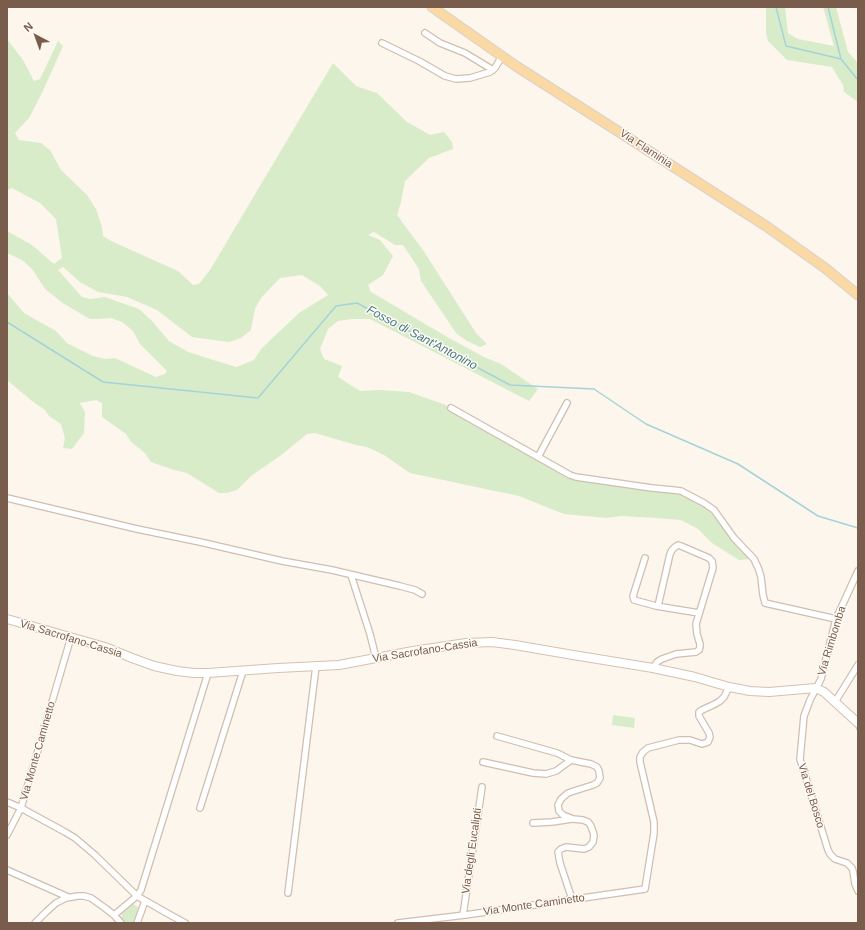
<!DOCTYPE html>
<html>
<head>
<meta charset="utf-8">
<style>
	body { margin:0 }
	#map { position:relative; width:865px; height:930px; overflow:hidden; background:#fdf6ec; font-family:Helvetica,sans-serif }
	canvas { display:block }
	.frame { position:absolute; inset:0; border:8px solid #7a5c4d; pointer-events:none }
	.north { position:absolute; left:16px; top:16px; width:40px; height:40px; -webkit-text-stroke:3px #fffaf3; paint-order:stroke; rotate:319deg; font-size:11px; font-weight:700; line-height:16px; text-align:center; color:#7a5c4d }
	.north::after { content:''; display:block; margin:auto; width:14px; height:18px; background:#7a5c4d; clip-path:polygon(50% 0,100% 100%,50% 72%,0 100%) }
</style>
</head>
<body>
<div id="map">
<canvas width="865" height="930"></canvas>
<div class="frame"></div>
<div class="north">N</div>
</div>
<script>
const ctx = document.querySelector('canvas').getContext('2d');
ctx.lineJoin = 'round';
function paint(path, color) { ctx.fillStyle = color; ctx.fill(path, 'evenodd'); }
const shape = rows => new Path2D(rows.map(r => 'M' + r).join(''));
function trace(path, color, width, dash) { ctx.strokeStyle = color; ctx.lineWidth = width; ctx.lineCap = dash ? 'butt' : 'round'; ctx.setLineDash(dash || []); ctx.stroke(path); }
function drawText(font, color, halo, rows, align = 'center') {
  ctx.font = font + ' Helvetica,sans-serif'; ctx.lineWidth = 3; ctx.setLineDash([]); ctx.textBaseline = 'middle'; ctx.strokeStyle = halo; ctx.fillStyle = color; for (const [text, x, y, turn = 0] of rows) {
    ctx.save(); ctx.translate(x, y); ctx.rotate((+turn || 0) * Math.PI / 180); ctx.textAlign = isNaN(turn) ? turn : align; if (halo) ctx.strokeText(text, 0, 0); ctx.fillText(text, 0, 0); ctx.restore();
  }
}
const green = shape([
	[766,7,785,7,788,33,798,39,834,46,823,7,836,7,848,52,858,63,858,102,844,92,843,85,832,67,787,60,768,41,766,33],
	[7,39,23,60,34,81,40,79,58,41,63,46,42,93,29,118,15,133,19,140,41,143,50,150,61,170,87,195,96,209,102,227,103,236,111,241,178,271,193,285,199,284,210,270,333,63,356,86,377,93,407,122,430,135,444,132,452,142,453,149,429,158,405,181,401,202,397,215,423,250,476,333,487,344,480,347,467,341,456,333,421,281,419,269,403,245,395,245,374,232,368,235,380,240,393,256,383,275,368,285,371,292,449,338,484,357,501,364,538,389,529,401,370,319,352,319,338,321,328,329,320,349,324,359,342,366,338,377,360,391,379,390,409,392,446,405,565,477,576,480,682,494,702,504,712,514,751,559,739,560,712,543,698,529,681,520,656,518,621,516,606,518,564,514,519,496,410,473,384,455,367,447,356,445,315,433,307,434,280,456,251,476,237,490,227,493,219,493,187,473,174,470,151,462,145,453,131,442,126,434,102,417,102,403,96,400,80,403,85,412,84,433,72,449,63,448,65,438,61,424,49,416,45,410,32,401,7,380,7,293,24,313,56,331,67,343,93,356,105,359,115,358,156,377,165,374,167,371,140,344,133,331,122,322,111,318,98,319,90,319,64,304,45,289,32,269,22,260,7,253,7,231,32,245,54,264,62,258,56,219,40,203,12,188,7,190],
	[63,267,80,282,98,292,127,297,157,310,192,337,229,342,241,338,251,330,255,309,261,298,280,278,302,275,320,286,328,295,299,313,262,348,254,360,236,367,188,352,169,341,152,321,139,309,105,297,90,299,82,297,58,270],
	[613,715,635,718,634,728,612,725],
	[132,904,133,904,138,907,135,921,134,923,125,923,121,919,122,913]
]);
const stream = shape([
	[776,7,786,46,841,59],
	[828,7,841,59,858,80],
	[7,322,103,382,258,398,336,306,357,303,510,385,594,389,646,424,738,464,818,516,858,528],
	[858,726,856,727,858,731]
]);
const street = shape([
	[425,33,440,43,465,53,493,70],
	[382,43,419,61,445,76,456,79,470,78,490,72,495,68,502,56],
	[451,408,570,475,576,477,652,488,673,490,681,491,704,503,714,510,734,538,754,559,759,570,761,577,763,595,765,603,836,619],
	[538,457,567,403],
	[7,498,137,529,200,542,282,561,332,570,400,586,415,590,422,594],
	[645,558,633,596,634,600,656,606,699,613],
	[858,571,836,619,821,679,810,700,804,716,800,759,828,850,830,854,835,859,847,863,852,868,853,871,855,884,858,891],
	[351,575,370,634,376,658],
	[71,637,21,808,65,832,75,838,95,855,137,896,165,912,185,923],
	[653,668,657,662,662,659,676,654,696,652,699,650,700,647,700,644,697,634,696,624,713,568,712,561,709,558,681,546,678,545,675,547,672,550,670,554,658,606],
	[835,702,858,665],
	[497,736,557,753,571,760,591,764,597,767,599,771,600,778,597,783,593,785,574,791,568,793,561,799,558,805,559,811,563,815,573,819,583,820,588,822,591,826,594,835,593,842,589,847,584,849,566,847,561,849,558,852,560,863,572,899],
	[483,762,533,773,546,774,556,771,571,760],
	[7,802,21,808,7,835],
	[200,808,243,671],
	[533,823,552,822,572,819],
	[7,870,68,897],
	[288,893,316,666],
	[463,915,482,787],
	[35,923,46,912,56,903,66,898,78,896,84,896,91,898,105,908,114,915],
	[121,923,114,915,137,896,141,890,208,673],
	[137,923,145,901],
	[398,923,465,915,645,889,654,833,654,822,640,762,640,757,643,752,648,748,679,740,690,740,702,744,708,742,710,737,709,733,699,716,699,712,702,710,715,704,720,701,724,697,729,687]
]);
const secondary = shape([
	[7,619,105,647,132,658,154,666,177,671,194,673,208,673,278,668,339,665,413,651,466,643,492,642,515,645,573,655,653,668,695,677,729,687,750,691,769,692,816,688,824,692,858,723]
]);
const primary = shape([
	[432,7,516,66,766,226,825,268,858,295]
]);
const streetNames = [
	["Via Flaminia",646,149,33],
	["Via Sacrofano-Cassia",71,639,17],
	["Via Rimbomba",832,641,-73],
	["Via Sacrofano-Cassia",425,651,-9],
	["Via Monte Caminetto",38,751,-74],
	["Via del Bosco",811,796,73],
	["Via degli Eucalipti",472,851,-82],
	["Via Monte Caminetto",534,905,-8]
];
const waterNames = [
	["Fosso di Sant'Antonino",422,338,28]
];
paint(green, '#d8ecc9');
trace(stream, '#a5d3da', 1.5);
trace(street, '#d1beb0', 8);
trace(secondary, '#d6c0b0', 10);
trace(primary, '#dad1cd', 11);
trace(street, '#fff', 5.5);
trace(secondary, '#fff', 8);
trace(primary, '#fbd9a5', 9);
drawText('11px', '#7a5c4d', '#fffaf3', streetNames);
drawText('italic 12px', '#437c86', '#fffaf3', waterNames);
</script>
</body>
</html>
